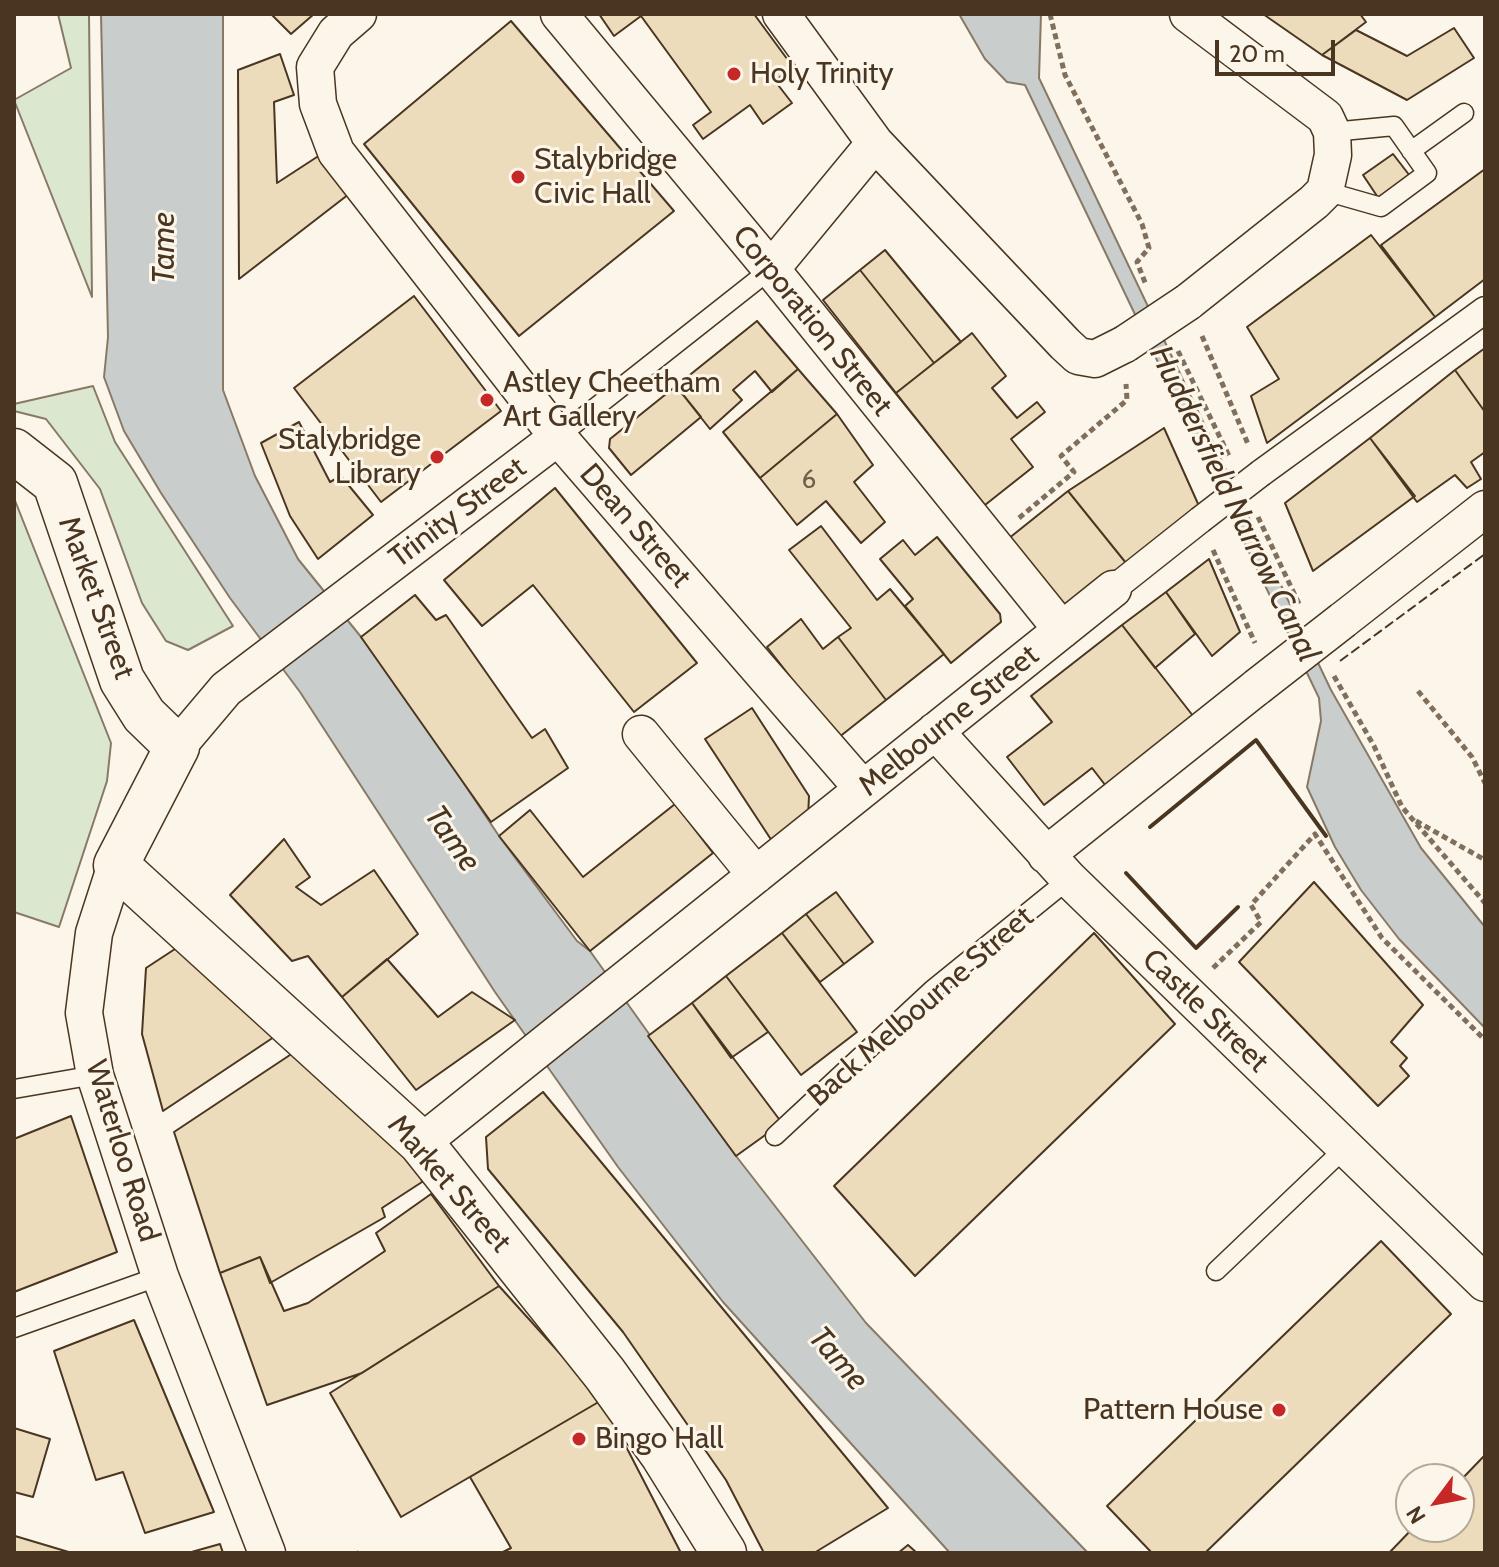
<!DOCTYPE html>
<html>
<head>
<meta charset="utf-8">
<style>
	body { margin:0 }
	#map { position:relative; width:1499px; height:1567px; overflow:hidden; background:#fbf6e9; font-family:Cabin,sans-serif }
	canvas { display:block }
	.frame { position:absolute; inset:0; border:16px solid #4a3520; pointer-events:none }
	.north { position:absolute; left:1395px; top:1463px; width:80px; height:80px; box-sizing:border-box; background:#fbf6e9; border:2px solid #b4a999; border-radius:50%; rotate:238deg; font-size:22px; font-weight:700; line-height:32px; text-align:center; color:#4a3520 }
	.north::after { content:''; display:block; margin:auto; width:28px; height:36px; background:#c62828; clip-path:polygon(50% 0,100% 100%,50% 72%,0 100%) }
	.scale { position:absolute; left:1215px; top:40px; width:120px; height:36px; box-sizing:border-box; border:4px solid #4a3520; border-top:0; padding-left:10px; font-size:24px; line-height:28px; white-space:nowrap; color:#4a3520; -webkit-text-stroke:6px #fbf6e9; paint-order:stroke }
</style>
</head>
<body>
<div id="map">
<canvas width="1499" height="1567"></canvas>
<div class="frame"></div>
<div class="north">N</div>
<div class="scale">20 m</div>
</div>
<script>
const ctx = document.querySelector('canvas').getContext('2d');
ctx.lineJoin = 'round';
function paint(path, color) { ctx.fillStyle = color; ctx.fill(path, 'evenodd'); }
const shape = rows => new Path2D(rows.map(r => 'M' + r).join(''));
function trace(path, color, width, dash) { ctx.strokeStyle = color; ctx.lineWidth = width; ctx.lineCap = dash ? 'butt' : 'round'; ctx.setLineDash(dash || []); ctx.stroke(path); }
function drawText(font, color, halo, rows, align = 'center') {
  ctx.font = font + ' Cabin,sans-serif'; ctx.lineWidth = 6; ctx.setLineDash([]); ctx.textBaseline = 'middle'; ctx.strokeStyle = halo; ctx.fillStyle = color; for (const [text, x, y, turn = 0] of rows) {
    ctx.save(); ctx.translate(x, y); ctx.rotate((+turn || 0) * Math.PI / 180); ctx.textAlign = isNaN(turn) ? turn : align; if (halo) ctx.strokeText(text, 0, 0); ctx.fillText(text, 0, 0); ctx.restore();
  }
}
const green = shape([
	[58,14,89,14,92,297,14,100,71,68,58,14],
	[93,386,115,442,233,626,188,650,166,641,142,603,100,489,46,419,14,411,14,404,93,386],
	[14,498,111,743,107,781,59,927,14,912,14,498]
]);
const water = shape([
	[101,14,223,14,223,390,255,476,298,559,391,674,499,836,577,941,590,951,736,1156,866,1323,1088,1553,950,1553,723,1302,618,1167,495,992,300,692,230,598,161,493,124,431,104,377,108,337,101,14],
	[959,14,1041,14,1039,78,1331,690,1421,848,1485,927,1485,1028,1399,939,1361,890,1335,847,1307,787,1321,721,1319,698,1025,85,1007,82,985,59,959,14]
]);
const building = shape([
	[271,14,314,14,291,34,271,14],
	[599,14,754,14,793,67,775,81,792,103,763,124,750,105,703,139,693,125,711,112,641,16,614,36,599,14],
	[1263,14,1360,14,1366,22,1322,55,1263,14],
	[511,21,674,211,519,336,364,144,511,21],
	[1454,28,1474,58,1407,100,1322,55,1356,30,1407,56,1454,28],
	[280,54,294,95,274,102,277,183,320,155,349,194,239,279,238,70,280,54],
	[1393,154,1410,176,1379,199,1363,175,1393,154],
	[1485,169,1485,279,1435,317,1381,245,1485,169],
	[1371,235,1435,317,1267,443,1251,396,1279,379,1247,327,1371,235],
	[885,250,961,342,934,363,860,270,885,250],
	[860,270,934,363,896,393,823,300,860,270],
	[414,296,501,411,381,502,294,388,414,296],
	[757,321,798,369,772,392,755,371,733,390,742,400,710,429,676,386,757,321],
	[972,333,1006,376,992,388,1017,418,1037,402,1045,412,1011,439,1033,467,985,505,896,393,972,333],
	[1485,348,1485,412,1455,370,1485,348],
	[798,369,837,414,760,478,723,432,798,369],
	[1455,370,1485,412,1485,452,1471,462,1481,479,1467,488,1455,475,1417,502,1370,438,1455,370],
	[676,386,701,417,631,475,609,448,610,439,676,386],
	[837,414,873,465,854,482,885,522,861,543,826,501,797,525,760,478,837,414],
	[299,422,330,482,341,476,373,515,318,559,290,516,261,443,299,422],
	[1164,428,1199,506,1126,563,1068,491,1164,428],
	[1370,438,1415,496,1313,571,1285,503,1370,438],
	[555,488,697,663,634,712,533,585,482,626,444,580,555,488],
	[1068,491,1126,563,1061,615,1003,543,1068,491],
	[821,526,877,600,890,589,944,654,886,700,838,637,851,628,789,550,821,526],
	[937,537,1000,614,1001,622,951,663,905,606,913,599,880,559,903,540,915,555,937,537],
	[1209,559,1240,632,1212,656,1166,592,1209,559],
	[1166,592,1195,634,1155,668,1122,625,1166,592],
	[415,595,436,620,446,615,532,738,545,729,568,768,491,822,361,637,415,595],
	[801,619,823,649,838,637,886,700,838,738,767,647,801,619],
	[1122,625,1197,721,1109,790,1092,768,1044,805,1007,757,1052,722,1031,696,1122,625],
	[752,708,809,796,808,818,772,841,705,739,752,708],
	[675,804,713,853,590,951,499,836,530,810,583,877,675,804],
	[284,839,310,877,296,887,321,905,374,870,418,934,342,997,308,956,292,961,230,895,284,839],
	[1314,882,1423,1005,1391,1042,1407,1058,1400,1066,1409,1076,1378,1106,1239,962,1314,882],
	[836,892,873,942,844,964,806,914,836,892],
	[806,914,844,964,820,982,782,933,806,914],
	[782,933,857,1032,801,1075,726,976,782,933],
	[1094,933,1175,1024,915,1276,834,1186,1094,933],
	[178,947,280,1033,163,1111,142,1034,146,968,178,947],
	[387,959,438,1017,472,992,515,1020,416,1090,342,997,387,959],
	[726,976,768,1032,731,1058,692,1003,726,976],
	[692,1003,782,1123,736,1156,648,1036,692,1003],
	[305,1045,420,1166,422,1182,382,1208,385,1217,270,1283,260,1257,220,1273,174,1132,305,1045],
	[543,1092,888,1508,814,1553,764,1553,726,1480,623,1332,488,1169,486,1137,543,1092],
	[71,1116,117,1252,14,1292,14,1139,71,1116],
	[431,1194,499,1286,362,1373,267,1405,220,1273,260,1257,284,1311,308,1303,385,1251,376,1233,431,1194],
	[1381,1241,1451,1314,1205,1553,1152,1553,1107,1506,1381,1241],
	[499,1286,602,1400,401,1517,330,1393,499,1286],
	[134,1320,214,1512,145,1533,123,1472,96,1480,54,1351,134,1320],
	[602,1400,681,1553,501,1553,511,1548,470,1477,602,1400],
	[14,1428,50,1439,33,1497,14,1492,14,1428],
	[1485,1455,1485,1553,1389,1553,1414,1527,1459,1527,1459,1482,1485,1455],
	[15,1536,72,1553,14,1553,15,1536],
	[220,1544,223,1553,188,1553,220,1544],
	[908,1545,917,1553,898,1553,908,1545]
]);
const path = shape([
	[1050,14,1065,75,1142,224,1149,248,1137,262,1146,285],
	[1202,336,1248,444],
	[1178,351,1230,458],
	[1258,517,1300,606],
	[1019,518,1074,472,1061,456,1127,400,1126,384],
	[1334,676,1374,746,1402,807,1485,903],
	[1418,691,1472,757,1485,783],
	[1416,821,1485,860],
	[1213,968,1261,922,1251,905,1315,834,1382,938,1485,1040],
	[357,1553,358,1553]
]);
const service = shape([
	[1411,151,1464,113],
	[1325,191,1381,207,1427,173,1394,126,1332,132],
	[558,437,771,269],
	[14,1089,95,1075],
	[775,1136,932,990,1069,879],
	[1216,1271,1345,1148],
	[14,1328,160,1276]
]);
const pedestrian = shape([
	[1261,473,1485,310],
	[1113,589,1200,520]
]);
const minor = shape([
	[358,14,336,33,315,67,318,104,336,152,558,437,863,789],
	[559,14,771,269,1062,630],
	[781,14,875,143,1065,344,1078,356,1095,359,1125,344],
	[771,269,875,143],
	[1188,302,1314,202,1325,191,1333,155,1332,132,1325,117,1188,14],
	[1343,620,1485,509],
	[935,731,1069,879,1485,1283],
	[641,734,756,875],
	[177,747,226,689,558,437],
	[1046,855,1257,687],
	[116,865,94,933,84,1013,95,1075,160,1276,267,1553],
	[421,1143,1113,589]
]);
const secondary = shape([
	[14,451,55,483,122,680,144,715,177,747,116,865,421,1143,605,1374,663,1455,724,1553]
]);
const pathBridge = shape([
	[1213,550,1255,643]
]);
const pedestrianBridge = shape([
	[1200,520,1261,473]
]);
const minorBridge = shape([
	[1125,344,1188,302],
	[1257,687,1343,620]
]);
const fence = shape([
	[1340,661,1485,554]
]);
const wall = shape([
	[1150,827,1256,740,1326,836],
	[1126,873,1196,948,1238,907]
]);
const markers = [
	[734,74,8,"#c62828"],
	[518,177,8,"#c62828"],
	[487,400,8,"#c62828"],
	[437,457,8,"#c62828"],
	[1279,1410,8,"#c62828"],
	[579,1439,8,"#c62828"]
];
const numberNames = [
	["6",809,480]
];
const poiNames = [
	["Holy Trinity",750,74],
	["Stalybridge",534,160],
	["Civic Hall",534,194],
	["Astley Cheetham",503,383],
	["Art Gallery",503,417],
	["Stalybridge",421,440,"right"],
	["Library",421,474,"right"],
	["Pattern House",1263,1410,"right"],
	["Bingo Hall",595,1439]
];
const streetNames = [
	["Corporation Street",812,321,51],
	["Trinity Street",458,513,-37],
	["Dean Street",635,526,49],
	["Market Street",96,598,70],
	["Melbourne Street",949,721,-39],
	["Back Melbourne Street",921,1007,-41],
	["Castle Street",1205,1011,44],
	["Waterloo Road",122,1151,73],
	["Market Street",449,1184,49]
];
const waterNames = [
	["Tame",165,248,-90],
	["Huddersfield Narrow Canal",1234,504,64],
	["Tame",452,839,55],
	["Tame",838,1359,49]
];
paint(green, '#dce7d0');
trace(green, '#887966', 2);
paint(water, '#c9cecd');
trace(water, '#887966', 2);
paint(building, '#ecdcbc');
trace(building, '#4a3520', 2);
trace(service, '#4a3520', 21);
trace(pedestrian, '#4a3520', 29);
trace(minor, '#4a3520', 39);
trace(secondary, '#4a3520', 47);
trace(path, '#7f6f5c', 5, [6, 4]);
trace(service, '#fbf6e9', 18);
trace(pedestrian, '#fbf6e9', 26);
trace(minor, '#fbf6e9', 36);
trace(secondary, '#fbf6e9', 44);
trace(pedestrianBridge, '#4a3520', 29, []);
trace(minorBridge, '#4a3520', 39, []);
trace(pathBridge, '#7f6f5c', 5, [6, 4]);
trace(pedestrianBridge, '#fbf6e9', 26);
trace(minorBridge, '#fbf6e9', 36);
trace(fence, '#4a3520', 2, [10, 4]);
trace(wall, '#4a3520', 4);
for (const [x, y, r, color] of markers) { const dot = new Path2D(); dot.arc(x, y, r, 0, 2 * Math.PI); ctx.fillStyle = color; ctx.fill(dot); trace(dot, '#fbf6e9', 3); }
drawText('26px', '#725f47', null, numberNames);
drawText('30px', '#4a3520', '#fbf6e9', poiNames, 'left');
drawText('30px', '#4a3520', '#fbf6e9', streetNames);
drawText('italic 32px', '#4a3520', '#fbf6e9', waterNames);
</script>
</body>
</html>
